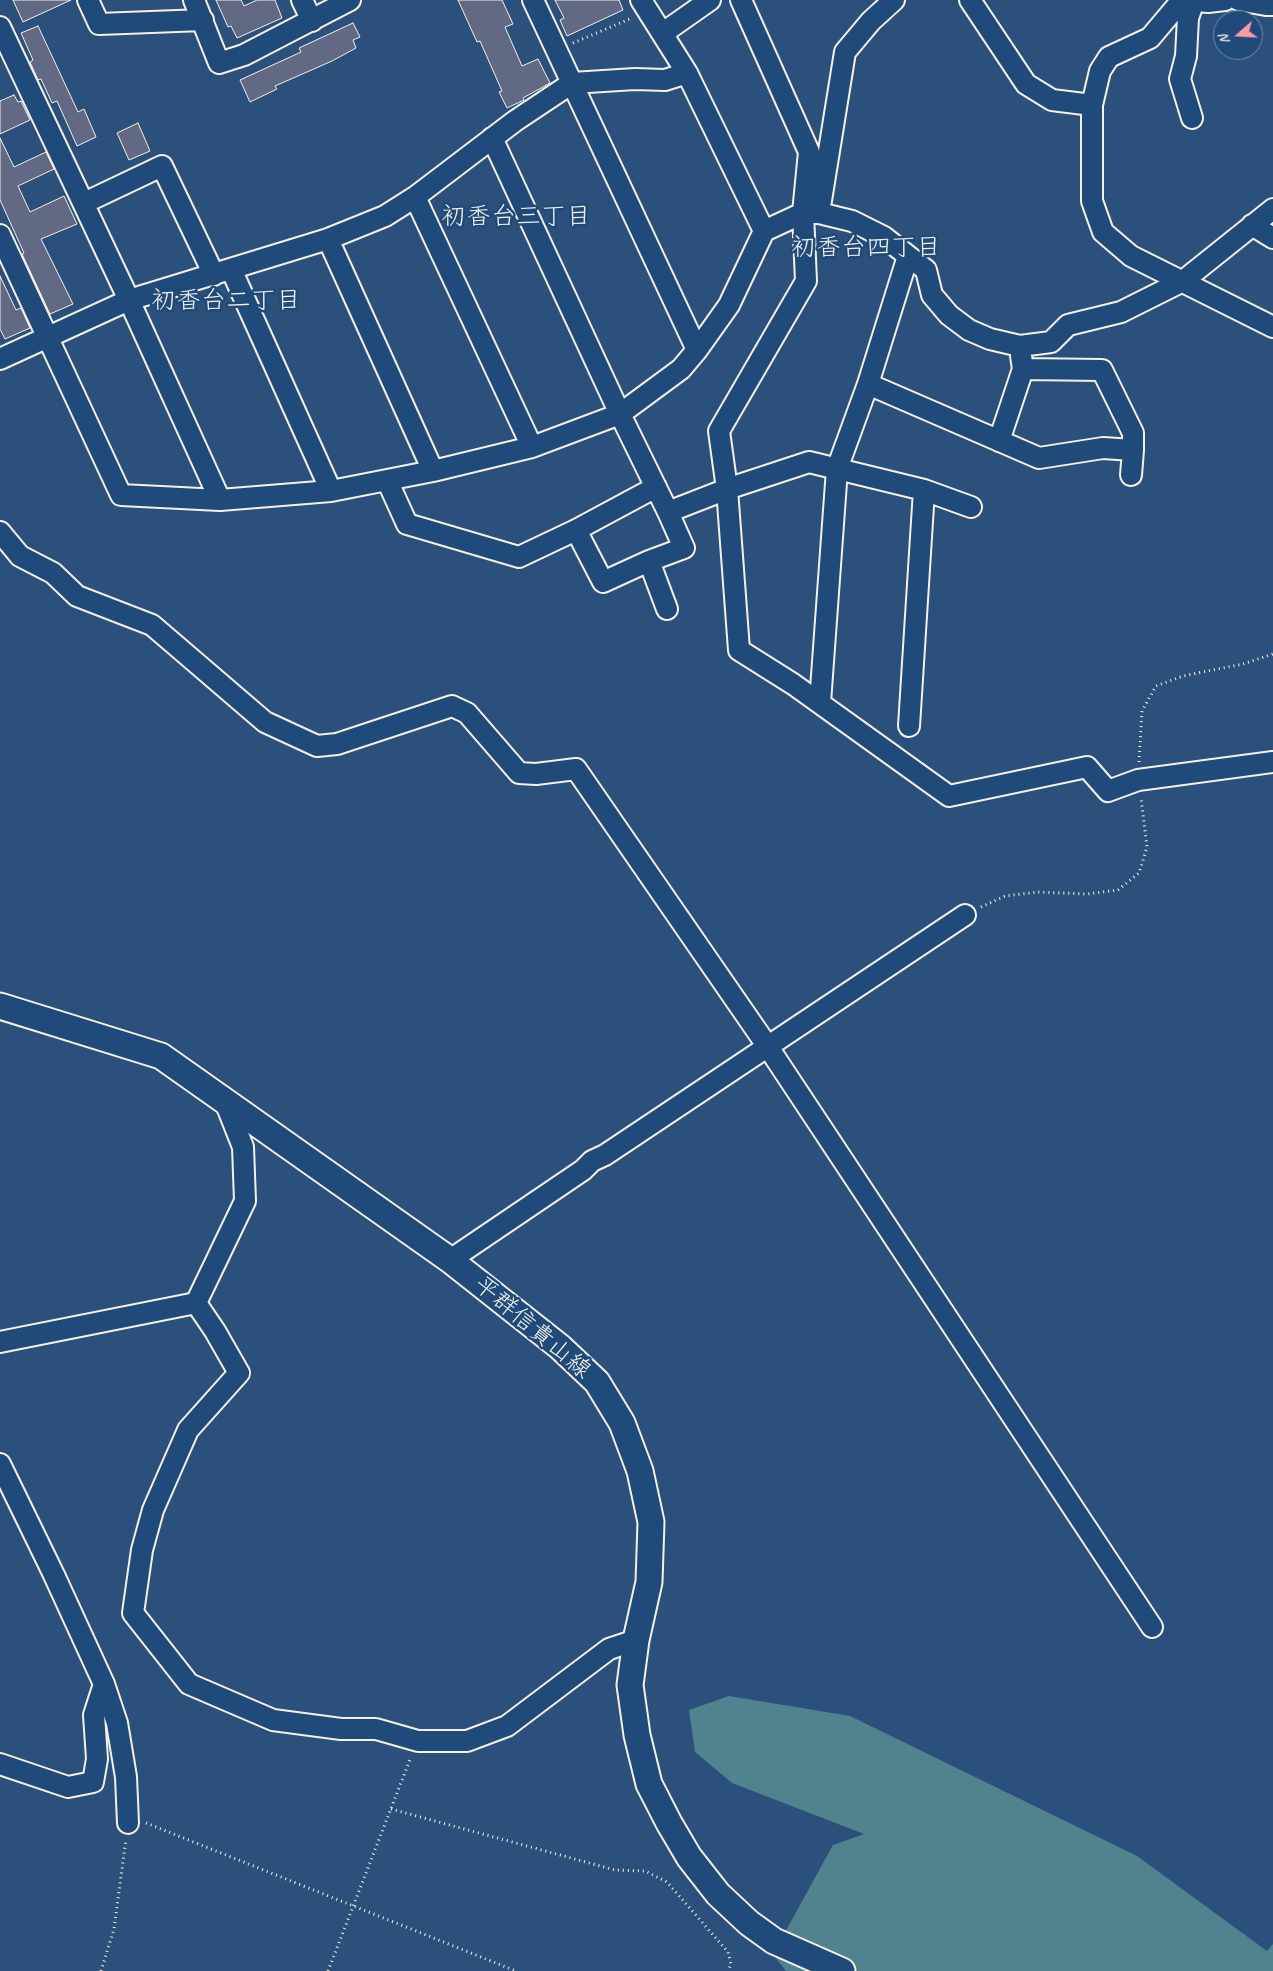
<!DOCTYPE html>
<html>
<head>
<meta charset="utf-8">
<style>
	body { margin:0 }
	#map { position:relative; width:1273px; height:1971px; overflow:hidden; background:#2c507c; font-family:Caveat,sans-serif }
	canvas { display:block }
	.north { position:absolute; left:1213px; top:10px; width:50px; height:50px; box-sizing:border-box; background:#1f4a7a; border:1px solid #748da6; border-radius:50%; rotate:251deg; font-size:14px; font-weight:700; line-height:20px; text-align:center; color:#f4f1e8 }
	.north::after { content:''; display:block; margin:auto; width:18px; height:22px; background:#ff9aa2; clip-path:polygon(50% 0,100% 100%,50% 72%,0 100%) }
</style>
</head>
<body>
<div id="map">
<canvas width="1273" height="1971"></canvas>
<div class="north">N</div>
</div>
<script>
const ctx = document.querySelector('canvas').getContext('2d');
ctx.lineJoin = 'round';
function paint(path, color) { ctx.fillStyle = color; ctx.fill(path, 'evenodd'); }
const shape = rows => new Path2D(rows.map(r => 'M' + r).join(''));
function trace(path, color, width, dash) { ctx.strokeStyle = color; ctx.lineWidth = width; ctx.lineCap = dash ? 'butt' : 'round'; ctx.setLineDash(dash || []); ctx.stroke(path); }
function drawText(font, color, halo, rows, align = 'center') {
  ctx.font = font + ' Caveat,"Klee One",sans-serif'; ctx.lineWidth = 5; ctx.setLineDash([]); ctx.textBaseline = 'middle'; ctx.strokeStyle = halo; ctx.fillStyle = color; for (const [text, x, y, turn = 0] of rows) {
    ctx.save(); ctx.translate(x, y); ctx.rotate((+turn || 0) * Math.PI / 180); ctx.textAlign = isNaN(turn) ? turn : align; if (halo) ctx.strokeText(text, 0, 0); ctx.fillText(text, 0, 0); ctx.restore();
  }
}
const green = shape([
	[729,1696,850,1716,1137,1856,1267,1951,1273,1944,1273,1971,786,1971,773,1954,833,1845,864,1834,732,1783,695,1752,689,1710]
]);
const building = shape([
	[13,0,71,0,23,22,13,0],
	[216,0,241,0,244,6,257,0,275,0,282,18,237,38,231,26,228,27,216,0],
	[458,0,502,0,513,24,505,27,522,66,538,59,550,83,523,98,524,100,507,108,499,92,502,91,480,41,477,42,458,0],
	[555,0,619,0,623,10,567,36,560,20,564,18,555,0],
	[353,23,360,37,353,40,356,48,332,61,275,86,277,89,250,102,240,80,301,52,299,48,353,23],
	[38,26,78,112,84,109,96,137,77,146,57,101,52,103,41,79,38,80,30,62,33,60,21,33,38,26],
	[14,95,18,102,21,101,30,120,0,134,0,101,14,95],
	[138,123,150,151,129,160,117,133,138,123],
	[0,138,14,167,46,152,54,169,18,186,30,212,64,196,77,224,41,239,73,304,50,314,22,254,24,253,0,200,0,138],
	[0,276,16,310,21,308,30,328,5,339,0,329,0,276]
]);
const path = shape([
	[573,43,632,18],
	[1139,762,1142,711,1156,686,1183,676,1243,664,1273,654],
	[981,907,1005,896,1038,892,1087,894,1118,890,1139,873,1147,847,1141,798],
	[391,1809,615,1870,645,1871,667,1882,728,1952,731,1964,728,1971],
	[146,1823,516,1971],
	[101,1971,114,1929,126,1839],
	[328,1971,411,1757]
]);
const minor = shape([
	[88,0,99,24,203,20],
	[194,0,219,63,244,55,350,0],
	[302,0,312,21],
	[533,0,697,350],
	[641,0,687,73],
	[741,0,809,152,803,213,806,281,719,431,727,489,739,650,793,684,949,796,1087,767,1108,791,1138,780,1273,762],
	[970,0,1026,84,1052,100,1092,105],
	[1182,0,1150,38,1109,57,1100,71,1092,105,1092,201,1103,232,1131,256,1273,327],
	[1185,0,1208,2,1225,0],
	[1238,0,1266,5,1273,5],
	[0,27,129,300,220,500],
	[663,33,710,0],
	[1192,118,1180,79,1186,56,1188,18,1194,1],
	[492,138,620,414,668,512,727,489,809,462,924,490,971,507],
	[415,197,532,447],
	[84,203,162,166,214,275],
	[819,213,845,52,871,21,894,0],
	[1252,225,1273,238],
	[0,235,121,495,220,500,331,491,433,471,532,447,620,414,681,369,697,350,729,305,764,231,803,213,819,213,852,221,884,237,926,270,932,295,949,315,969,330,990,339,1020,346,1051,342,1068,325,1121,312,1183,281,1273,209],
	[328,239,433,471],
	[231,269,331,491],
	[0,359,129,300,328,239,385,216,415,197,515,121,572,83,635,79,665,80,687,73,764,231],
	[868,384,1039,458,1103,448,1133,450,1133,433,1102,370,1023,369],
	[999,441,1023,369,1021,356],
	[1131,475,1133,450],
	[387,480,407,524,519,557,576,530,656,487],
	[576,530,603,582,649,561,684,548,668,512],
	[0,532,20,556,53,573,77,596,152,625,265,722,317,746,337,744,452,706,467,713,519,773,536,774,576,769,768,1047,1152,1627],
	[649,561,667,609],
	[820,703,837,469,868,384,908,256],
	[909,726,924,490],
	[450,1260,583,1170,592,1161,605,1155,965,915],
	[196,1303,215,1331,239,1373,188,1430,153,1510,142,1550,133,1613,189,1684,273,1720,341,1729,376,1729,418,1741,467,1741,507,1726,609,1649,636,1640],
	[196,1303,245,1201,243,1147,224,1099],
	[0,1342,196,1303],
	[0,1464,54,1575,104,1684,117,1723,126,1777,128,1823],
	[0,1764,68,1787,93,1782,97,1759,94,1715,104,1684]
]);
const major = shape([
	[0,1006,161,1056,450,1260,560,1347,597,1382,622,1423,640,1471,651,1522,649,1582,636,1640,630,1685,637,1735,649,1784,669,1823,689,1857,718,1894,749,1923,774,1941,842,1971]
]);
const streetNames = [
	["平群信貴山線",532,1328,40]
];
const neighbourhoodNames = [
	["初香台三丁目",516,217],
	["初香台四丁目",866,248],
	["初香台二丁目",226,301]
];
paint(green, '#50838f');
paint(building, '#616985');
trace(building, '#f4f1e8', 1);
trace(minor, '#f4f1e8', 24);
trace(major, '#f4f1e8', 29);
trace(path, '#f4f1e8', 3, [1, 4]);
trace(minor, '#1f4a7a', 20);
trace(major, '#1f4a7a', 25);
drawText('24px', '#f4f1e8', '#1f4a7a', streetNames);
drawText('25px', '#f4f1e8', '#1f4a7a', neighbourhoodNames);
</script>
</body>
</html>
